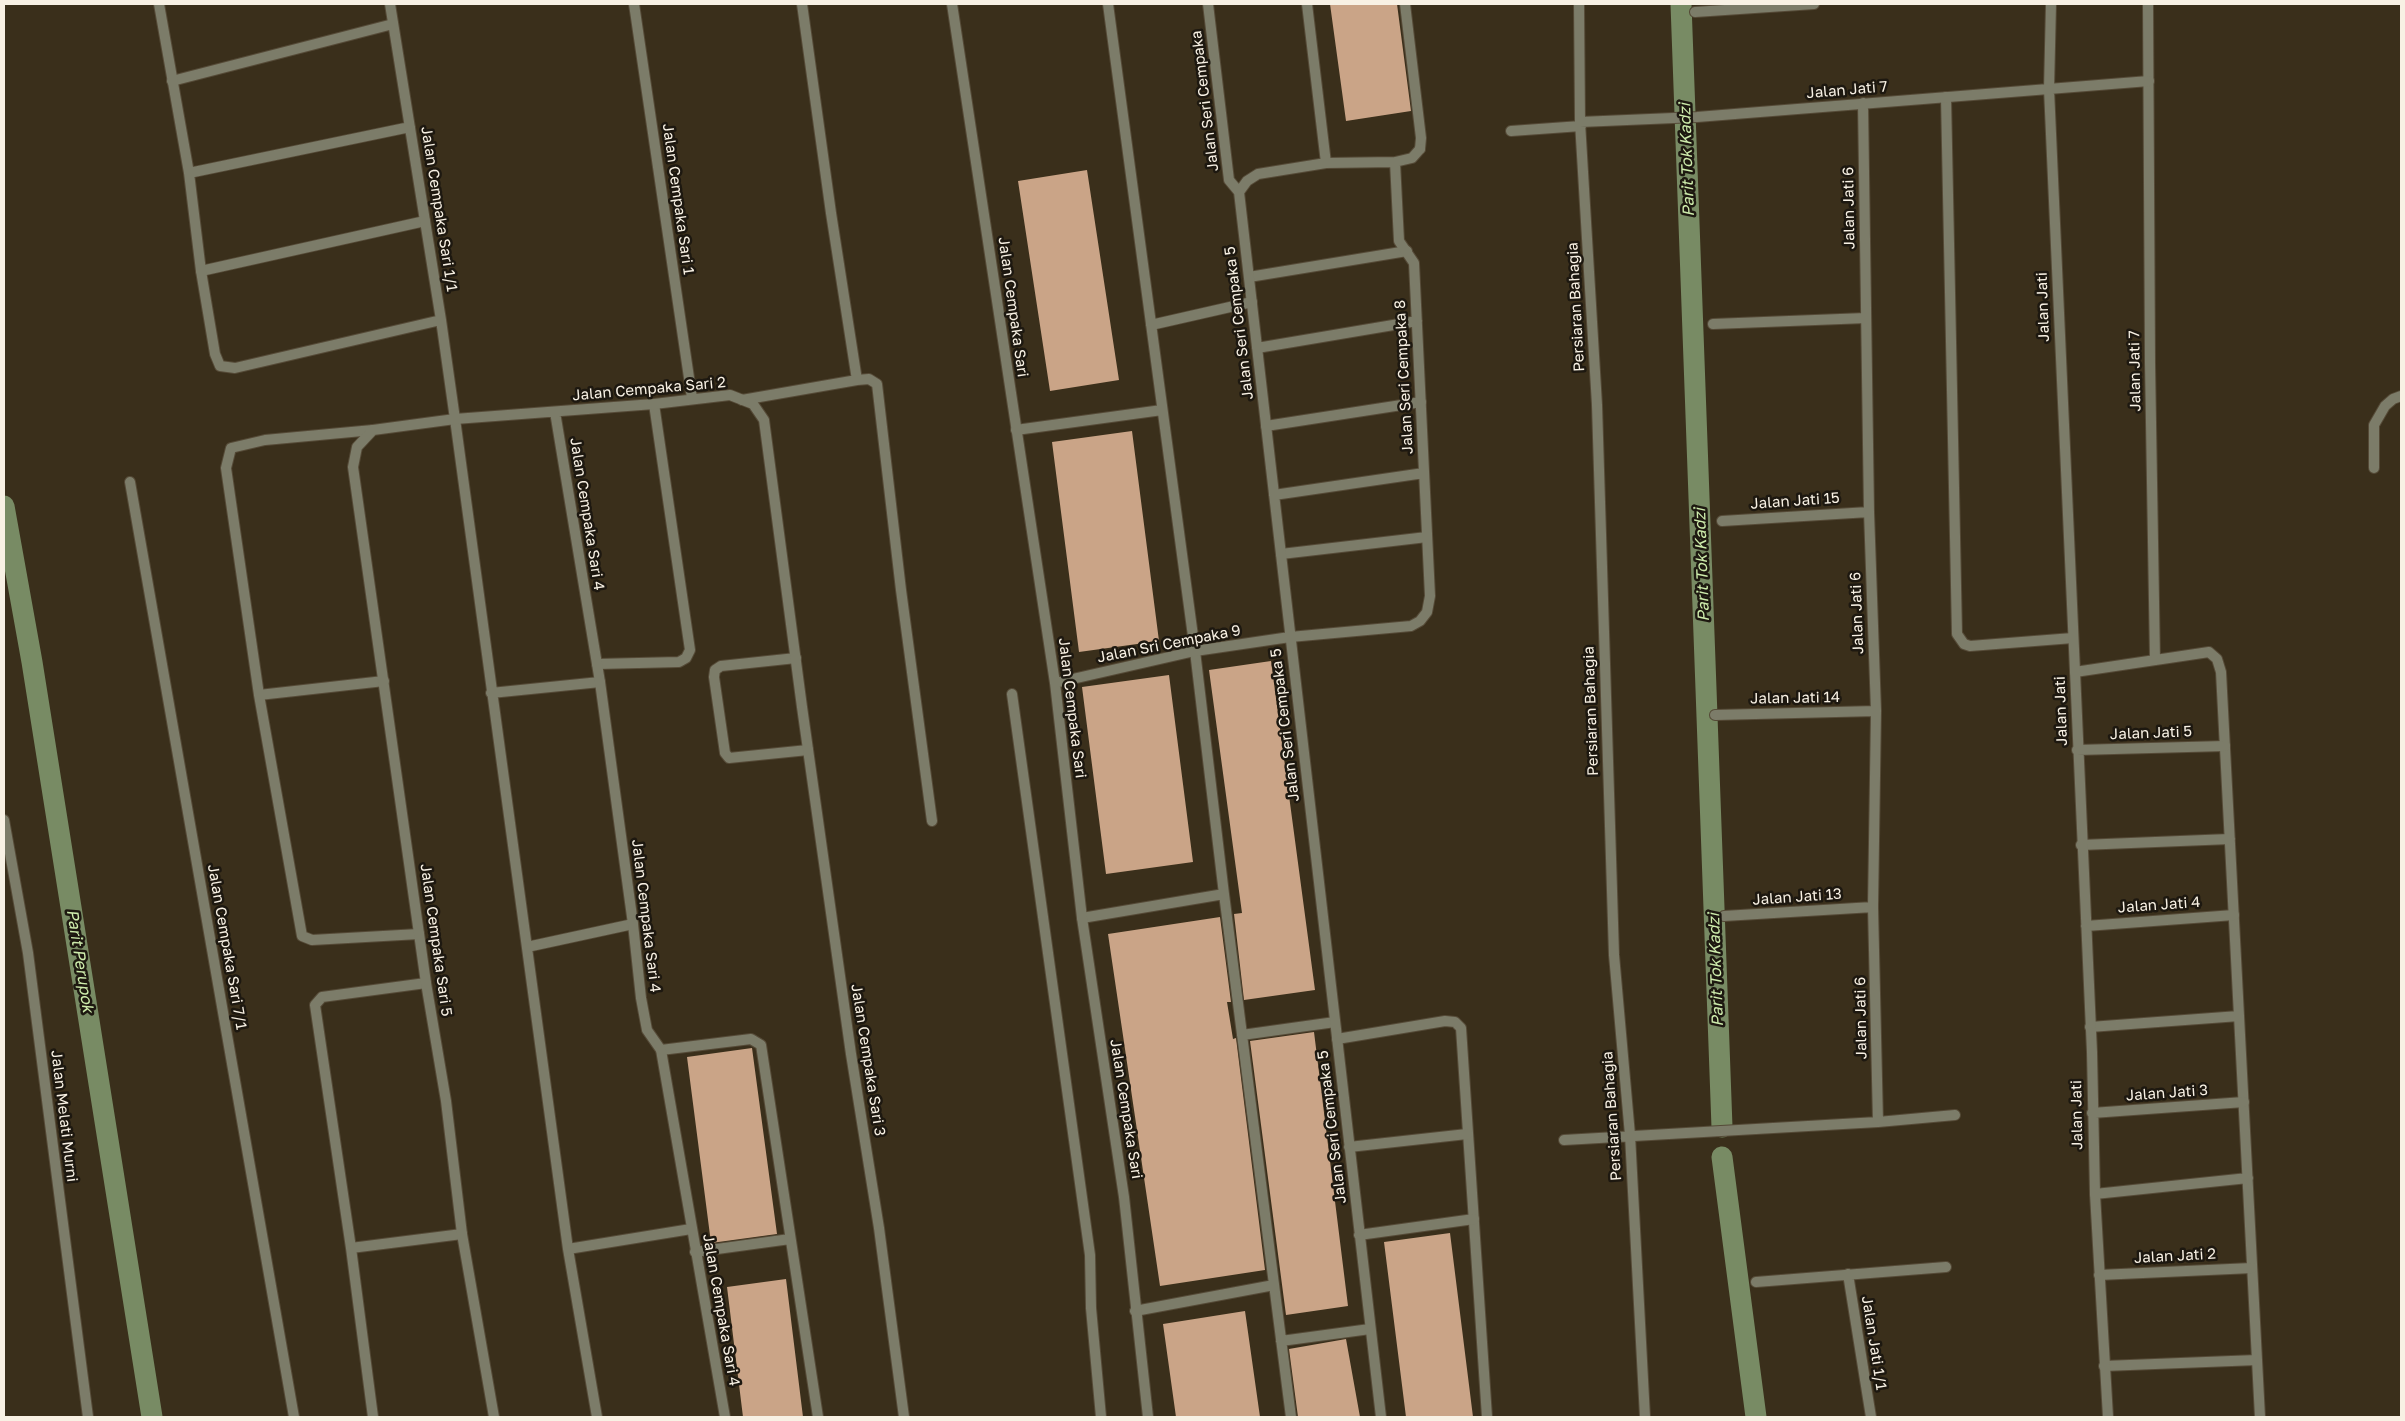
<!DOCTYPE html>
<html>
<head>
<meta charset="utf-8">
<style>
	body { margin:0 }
	#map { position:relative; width:2405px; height:1421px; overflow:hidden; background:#3a2f1b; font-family:"Golos Text",sans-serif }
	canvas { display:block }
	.frame { position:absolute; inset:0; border:5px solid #f8f1e4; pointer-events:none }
</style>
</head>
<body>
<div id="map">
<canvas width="2405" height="1421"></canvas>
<div class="frame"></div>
</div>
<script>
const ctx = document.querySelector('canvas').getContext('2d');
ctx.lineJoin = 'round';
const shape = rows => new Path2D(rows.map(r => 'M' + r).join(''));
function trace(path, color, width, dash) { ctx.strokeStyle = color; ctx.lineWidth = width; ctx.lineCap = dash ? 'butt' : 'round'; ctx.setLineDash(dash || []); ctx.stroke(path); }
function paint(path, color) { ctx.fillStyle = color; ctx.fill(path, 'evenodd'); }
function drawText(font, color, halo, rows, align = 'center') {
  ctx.font = font + ' "Golos Text",sans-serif'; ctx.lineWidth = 5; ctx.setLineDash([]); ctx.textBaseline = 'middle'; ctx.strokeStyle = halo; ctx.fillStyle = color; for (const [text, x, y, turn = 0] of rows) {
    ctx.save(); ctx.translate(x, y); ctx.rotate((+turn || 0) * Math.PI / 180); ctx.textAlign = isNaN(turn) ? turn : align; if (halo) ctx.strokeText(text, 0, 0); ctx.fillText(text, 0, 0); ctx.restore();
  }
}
const canal = shape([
	[1681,4,1722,1127],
	[4,506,32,662,152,1417],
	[1722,1157,1756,1417]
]);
const building = shape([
	[1330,4,1397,4,1411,111,1346,121],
	[1087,170,1119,380,1050,391,1018,181],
	[1132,431,1159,641,1079,652,1052,442],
	[1271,661,1315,990,1244,1000,1234,914,1242,913,1209,670],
	[1169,675,1193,862,1106,874,1082,687],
	[1220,917,1231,1002,1227,1002,1233,1039,1236,1038,1265,1270,1160,1286,1108,934],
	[1314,1032,1348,1306,1286,1315,1250,1041],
	[752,1048,777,1234,711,1243,687,1057],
	[1450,1233,1473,1417,1406,1417,1384,1242],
	[786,1279,803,1417,743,1417,727,1287],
	[1245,1311,1260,1417,1176,1417,1163,1324],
	[1346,1339,1360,1417,1298,1417,1289,1349]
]);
const lane = shape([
	[802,4,831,213,857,380],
	[1108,4,1195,651,1224,894,1291,1417],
	[1405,4,1421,138,1420,149],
	[2148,4,2150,363,2155,660],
	[1695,12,1814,4],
	[172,81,393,24],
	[1946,97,1957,634,1964,644,1970,646,2073,638],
	[201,271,425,221],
	[1249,277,1407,251],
	[1151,325,1252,302],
	[742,400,857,380,869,379,877,384,901,590,932,821],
	[455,419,568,1249,597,1417],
	[1266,426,1421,402],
	[373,430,265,440,231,448,226,468,259,695,302,936,312,940,419,934],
	[1016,430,1162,410],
	[1281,554,1427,537],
	[796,658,721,666,715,670,714,677,725,753,729,758,808,750],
	[597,664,679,662,686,658,690,650,654,404],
	[2075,672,2209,652,2217,659,2221,672,2260,1417],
	[491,693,600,682],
	[259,695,384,681],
	[2081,845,2230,839],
	[1082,918,1224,894],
	[527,947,633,924],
	[2090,1027,2239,1016],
	[1242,1035,1335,1022],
	[1337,1039,1445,1021,1455,1022,1461,1028,1487,1417],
	[661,1050,751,1039,761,1045,818,1417],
	[2095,1194,2248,1178],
	[351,1248,462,1234],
	[568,1249,691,1229],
	[695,1252,790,1239],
	[1135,1311,1274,1285],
	[1281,1341,1370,1329],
	[2104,1366,2257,1360],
	[373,1417,351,1248,315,1005,322,997,426,983]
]);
const street = shape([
	[159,4,189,173,201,271,215,354,220,366,235,368,441,320],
	[390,4,441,320,455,419],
	[634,4,692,398],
	[952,4,1055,683,1082,918,1124,1197,1148,1417],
	[1208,4,1229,180,1239,192],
	[1307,4,1326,163],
	[1579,4,1580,122,1597,405,1614,955,1630,1135,1645,1417],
	[2051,4,2049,89,2092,1052,2095,1194,2108,1417],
	[1863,103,1869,512,1876,711,1873,907,1878,1122],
	[1580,122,1697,117,2149,81],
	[1511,131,1581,126],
	[189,173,410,127],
	[1713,324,1866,318],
	[1257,348,1417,321],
	[555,412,600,682,633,924,641,998,647,1030,661,1050,725,1417],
	[2374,468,2374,425,2385,406,2393,399,2401,396],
	[130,482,294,1417],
	[1274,495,1424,473],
	[1722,521,1869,512],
	[1055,683,1195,651,1290,637,1411,626,1420,621,1427,612,1430,596,1414,263,1399,241,1395,162],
	[1012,694,1090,1255,1091,1308,1101,1417],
	[1715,715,1876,711],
	[2077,750,2225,746],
	[4,820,28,953,88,1417],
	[1724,916,1873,907],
	[2086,926,2234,915],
	[2092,1113,2244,1102],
	[1564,1140,1878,1122,1955,1115],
	[1349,1147,1467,1134],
	[1359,1235,1474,1219],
	[1848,1274,1871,1417],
	[2099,1275,2252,1268],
	[1756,1282,1946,1267],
	[494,1417,462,1234,446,1101,426,983,353,467,357,447,373,430,455,419,654,404,730,395,753,404,764,420,802,707,851,1054,879,1228,904,1417],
	[1381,1417,1239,192,1247,181,1258,174,1326,163,1395,162,1412,158,1420,149]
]);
const streetNames = [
	["Jalan Jati 7",1847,90,-5],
	["Jalan Seri Cempaka",1205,101,-97],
	["Jalan Cempaka Sari 1",678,199,82],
	["Jalan Jati 6",1849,208,-91],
	["Jalan Cempaka Sari 1/1",439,209,81],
	["Jalan Cempaka Sari",1013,307,82],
	["Persiaran Bahagia",1576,307,-93],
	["Jalan Jati",2043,307,-92],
	["Jalan Seri Cempaka 5",1239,323,-97],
	["Jalan Jati 7",2135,371,-91],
	["Jalan Seri Cempaka 8",1404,377,-93],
	["Jalan Cempaka Sari 2",649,389,-5],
	["Jalan Jati 15",1795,501,-4],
	["Jalan Cempaka Sari 4",587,514,81],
	["Jalan Jati 6",1857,613,-92],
	["Jalan Sri Cempaka 9",1169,644,-11],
	["Jalan Jati 14",1795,698,-1],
	["Jalan Cempaka Sari",1072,708,83],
	["Persiaran Bahagia",1591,711,-92],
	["Jalan Jati",2061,711,-92],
	["Jalan Seri Cempaka 5",1285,725,-97],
	["Jalan Jati 5",2151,733,-2],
	["Jalan Jati 13",1797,897,-4],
	["Jalan Jati 4",2159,905,-4],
	["Jalan Cempaka Sari 4",646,916,83],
	["Jalan Cempaka Sari 5",436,940,82],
	["Jalan Cempaka Sari 7/1",227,947,80],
	["Jalan Jati 6",1861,1018,-91],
	["Jalan Cempaka Sari 3",868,1060,81],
	["Jalan Jati 3",2167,1093,-4],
	["Jalan Cempaka Sari",1126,1109,81],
	["Jalan Jati",2077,1115,-91],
	["Jalan Melati Murni",64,1116,83],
	["Persiaran Bahagia",1612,1116,-94],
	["Jalan Seri Cempaka 5",1332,1127,-97],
	["Jalan Jati 2",2175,1256,-3],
	["Jalan Cempaka Sari 4",721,1310,80],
	["Jalan Jati 1/1",1874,1343,81]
];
const waterNames = [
	["Parit Tok Kadzi",1687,160,-92],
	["Parit Tok Kadzi",1702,565,-92],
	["Parit Perupok",80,961,81],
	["Parit Tok Kadzi",1716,970,-92]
];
trace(canal, '#788b64', 21);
paint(building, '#caa487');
trace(lane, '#554a37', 12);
trace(street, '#554a37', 12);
trace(lane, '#7c7c69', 10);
trace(street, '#7c7c69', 10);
drawText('15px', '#f8f1e4', '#1d1810', streetNames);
drawText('italic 16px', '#ceecac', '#1d1810', waterNames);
</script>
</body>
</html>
